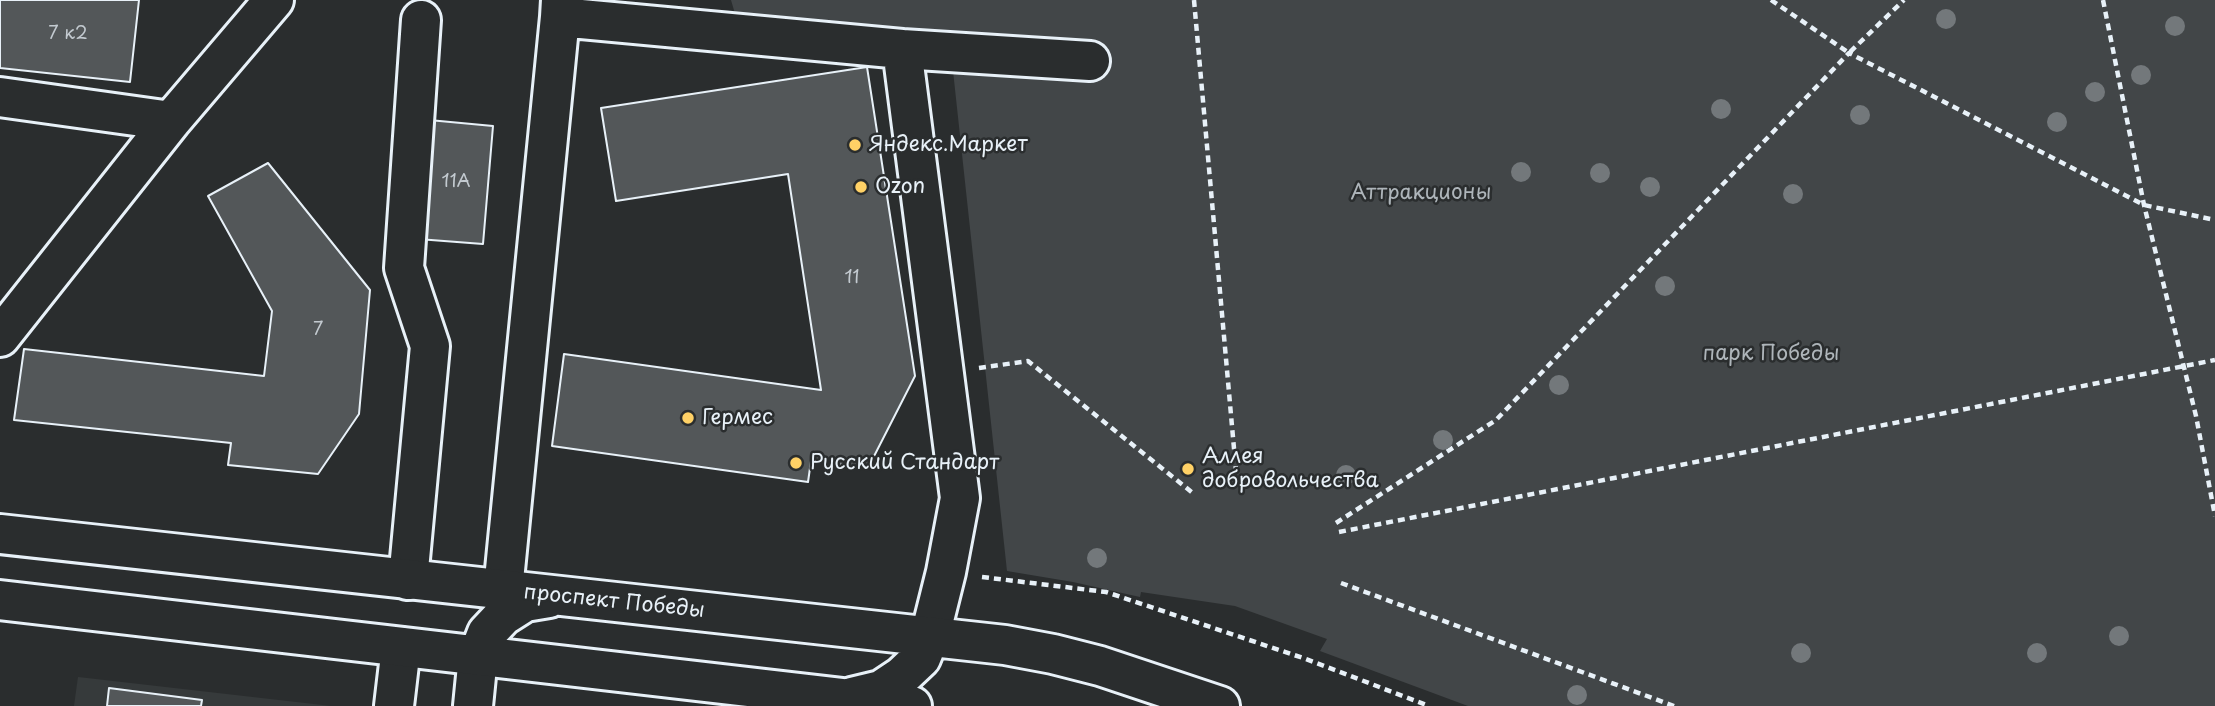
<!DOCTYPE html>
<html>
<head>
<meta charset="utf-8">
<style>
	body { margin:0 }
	canvas { display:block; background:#2a2d2e }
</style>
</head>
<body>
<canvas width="2215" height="706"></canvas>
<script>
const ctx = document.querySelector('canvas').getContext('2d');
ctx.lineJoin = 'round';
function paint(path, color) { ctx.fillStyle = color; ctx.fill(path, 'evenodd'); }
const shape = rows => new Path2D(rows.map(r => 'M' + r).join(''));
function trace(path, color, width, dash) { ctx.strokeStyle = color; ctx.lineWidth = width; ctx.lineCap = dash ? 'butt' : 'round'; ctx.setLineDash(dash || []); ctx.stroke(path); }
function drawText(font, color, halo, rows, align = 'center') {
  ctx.font = font + ' "Playpen Sans",sans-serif'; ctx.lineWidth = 5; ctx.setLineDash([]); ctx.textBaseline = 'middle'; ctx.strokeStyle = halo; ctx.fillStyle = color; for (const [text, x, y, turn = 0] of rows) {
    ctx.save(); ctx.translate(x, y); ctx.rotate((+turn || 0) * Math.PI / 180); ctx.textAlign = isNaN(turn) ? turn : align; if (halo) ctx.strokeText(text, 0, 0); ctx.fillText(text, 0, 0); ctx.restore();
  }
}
const built = shape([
	[78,677,331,706,74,706]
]);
const green = shape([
	[731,0,2215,0,2215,706,1468,706,1320,651,1327,639,1235,606,1141,592,1140,597,1073,582,1007,571,951,52,741,34]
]);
const building = shape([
	[0,0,139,0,130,82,0,68,0,0],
	[867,67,915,376,868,468,811,461,808,482,552,446,564,354,821,390,788,174,616,201,601,108,867,67],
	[429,120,493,126,483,244,418,239,429,120],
	[268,163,370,290,359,414,318,474,228,465,231,443,14,420,24,349,264,376,272,311,208,196,268,163],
	[109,688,202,700,201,706,107,706,109,688]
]);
const path = shape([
	[1194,0,1236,471],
	[1771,0,1849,53,1904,0],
	[2103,0,2144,205,2196,416,2215,516],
	[979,368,1028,361,1194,494],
	[1336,523,1496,420,1849,53,2144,205,2215,220],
	[1339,532,2215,360],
	[982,577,1106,592,1306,659,1429,706],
	[1341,583,1674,706]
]);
const minor = shape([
	[561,0,560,17,902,49,960,498,946,572,930,636],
	[902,49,1090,61],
	[0,97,171,121],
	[0,337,171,121,274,0],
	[408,580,430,346,404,268,421,20],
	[503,590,560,17],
	[394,706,401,647],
	[473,706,478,656]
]);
const major = shape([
	[0,534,1005,645,1053,654,1100,666,1220,706],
	[0,600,912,706],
	[478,656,487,633,503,616,525,602,549,598],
	[852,697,881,690,902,676,921,658,930,636]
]);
const trees = [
	[1946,19],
	[2175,26],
	[2141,75],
	[2095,92],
	[1721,109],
	[1860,115],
	[2057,122],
	[1521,172],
	[1600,173],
	[1650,187],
	[1793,194],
	[1665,286],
	[1559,385],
	[1443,440],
	[1346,475],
	[1097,558],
	[2119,636],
	[1801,653],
	[2037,653],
	[1577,695]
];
const markers = [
	[855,145,7,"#ffd166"],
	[861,187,7,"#ffd166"],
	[688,418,7,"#ffd166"],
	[796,463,7,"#ffd166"],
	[1188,469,7,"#ffd166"]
];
const numberNames = [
	["7 к2",68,34],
	["11А",456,182],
	["11",852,278],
	["7",318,330]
];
const poiNames = [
	["Яндекс.Маркет",869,145],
	["Ozon",875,187],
	["Гермес",702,418],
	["Аллея",1202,457],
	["добровольчества",1202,481],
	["Русский Стандарт",810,463]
];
const parkNames = [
	["Аттракционы",1421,193],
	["парк Победы",1771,354]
];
const streetNames = [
	["проспект Победы",614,602,6]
];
paint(built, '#363a3b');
paint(green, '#424648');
paint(building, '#535759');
trace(building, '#e8f1f8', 2);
trace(minor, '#e8f1f8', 44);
trace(major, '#e8f1f8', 44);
trace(path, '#e8f1f8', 4.5, [7, 5]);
trace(minor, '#2a2d2e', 38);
trace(major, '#2a2d2e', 38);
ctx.fillStyle = '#73787b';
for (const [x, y] of trees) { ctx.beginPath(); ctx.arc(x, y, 10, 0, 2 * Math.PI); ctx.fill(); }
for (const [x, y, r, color] of markers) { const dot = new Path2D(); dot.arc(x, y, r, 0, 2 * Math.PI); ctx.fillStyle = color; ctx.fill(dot); trace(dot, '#2a2d2e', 2.5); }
drawText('18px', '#c3cad0', null, numberNames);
drawText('21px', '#e8f1f8', '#2a2d2e', poiNames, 'left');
drawText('21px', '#aeb5ba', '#2a2d2e', parkNames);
drawText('21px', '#e8f1f8', '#2a2d2e', streetNames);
</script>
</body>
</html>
